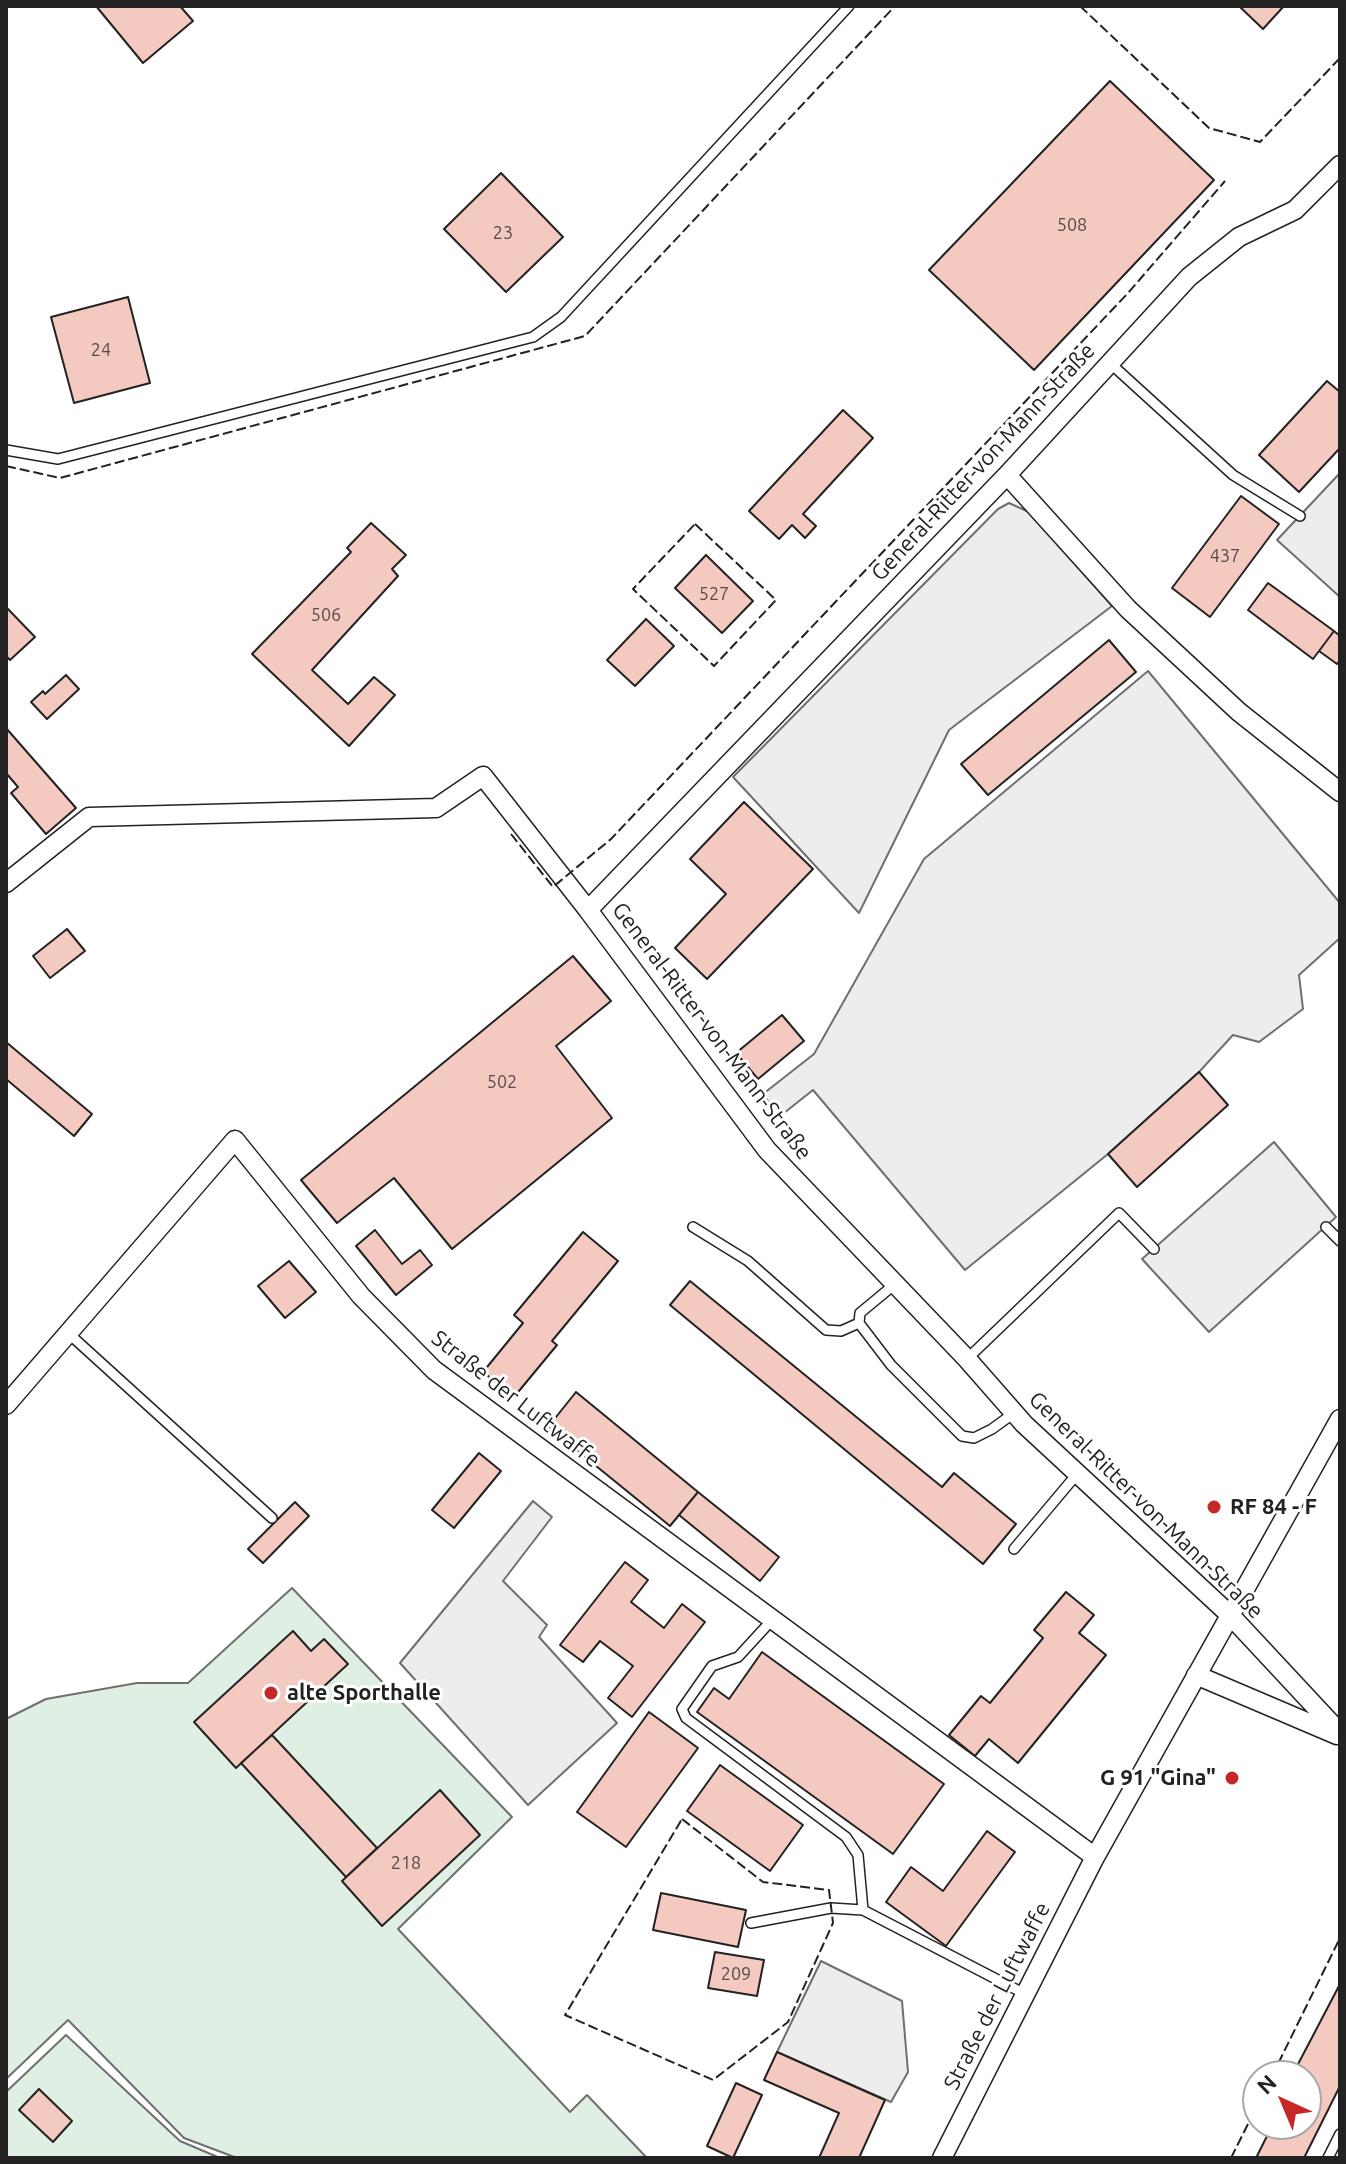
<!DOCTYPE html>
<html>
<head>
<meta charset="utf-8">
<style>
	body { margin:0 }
	#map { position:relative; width:1346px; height:2164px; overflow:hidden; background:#fff; font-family:Ubuntu,sans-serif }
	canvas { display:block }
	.frame { position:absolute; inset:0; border:8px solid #222; pointer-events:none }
	.north { position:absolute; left:1242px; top:2060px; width:80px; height:80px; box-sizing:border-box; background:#fff; border:2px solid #a7a7a7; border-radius:50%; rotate:316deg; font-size:22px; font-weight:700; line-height:32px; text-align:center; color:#222 }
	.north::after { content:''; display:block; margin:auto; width:28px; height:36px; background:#c62828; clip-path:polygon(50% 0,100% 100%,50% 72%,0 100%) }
</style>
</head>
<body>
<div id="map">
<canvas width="1346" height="2164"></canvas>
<div class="frame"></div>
<div class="north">N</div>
</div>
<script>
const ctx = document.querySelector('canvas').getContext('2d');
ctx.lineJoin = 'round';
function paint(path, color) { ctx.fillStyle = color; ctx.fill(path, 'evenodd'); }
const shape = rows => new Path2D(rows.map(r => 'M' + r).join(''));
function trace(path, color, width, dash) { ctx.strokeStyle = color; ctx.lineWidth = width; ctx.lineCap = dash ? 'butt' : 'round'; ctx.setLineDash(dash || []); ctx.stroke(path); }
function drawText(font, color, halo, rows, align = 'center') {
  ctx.font = font + ' Ubuntu,sans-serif'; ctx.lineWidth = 6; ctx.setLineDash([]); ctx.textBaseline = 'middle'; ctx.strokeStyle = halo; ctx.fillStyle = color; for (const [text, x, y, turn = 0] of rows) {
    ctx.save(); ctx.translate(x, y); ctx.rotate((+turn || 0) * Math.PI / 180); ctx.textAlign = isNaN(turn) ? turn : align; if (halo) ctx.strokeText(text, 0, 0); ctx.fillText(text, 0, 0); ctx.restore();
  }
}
const green = shape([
	[292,1588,512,1817,398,1929,570,2112,587,2095,647,2158,237,2158,184,2138,68,2020,6,2079,6,1719,46,1699,137,1683,188,1683,292,1588],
	[66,2035,180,2141,220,2158,6,2158,6,2092,66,2035]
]);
const parking = shape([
	[1340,473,1340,597,1277,540,1340,473],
	[1009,503,1029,512,1112,606,949,730,859,913,733,777,998,509,1009,503],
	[1148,671,1340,903,1340,938,1299,975,1303,1009,1259,1042,1233,1035,1199,1072,1108,1154,965,1270,813,1090,779,1117,763,1094,814,1054,924,859,1148,671],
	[1274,1142,1336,1217,1209,1332,1142,1259,1274,1142],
	[533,1501,552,1517,503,1581,547,1625,539,1637,617,1723,528,1805,400,1663,533,1501],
	[821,1961,902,2001,908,2072,891,2102,777,2052,821,1961]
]);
const building = shape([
	[96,6,180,6,193,21,143,63,96,6],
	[1239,6,1284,6,1263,29,1239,6],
	[1110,81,1214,180,1034,370,929,270,1110,81],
	[501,173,563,237,506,292,444,229,501,173],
	[128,297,150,383,74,403,51,317,128,297],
	[1327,381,1340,392,1340,448,1299,492,1259,455,1327,381],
	[843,410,873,438,803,514,816,526,805,538,792,525,779,539,749,511,843,410],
	[1241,496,1279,524,1210,617,1172,588,1241,496],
	[371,523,406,555,392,569,398,576,312,670,348,704,374,677,395,695,349,746,252,654,351,552,347,548,371,523],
	[706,555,753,601,722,633,675,588,706,555],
	[1268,583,1334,631,1313,659,1248,610,1268,583],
	[6,607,35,637,10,660,6,656,6,607],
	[646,619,674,646,635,686,607,660,646,619],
	[1334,631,1340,636,1340,660,1337,664,1319,651,1334,631],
	[1109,640,1136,672,988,795,961,764,1109,640],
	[66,675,79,689,47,719,31,702,43,691,45,694,66,675],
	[6,728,76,808,46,834,11,793,18,787,6,773,6,728],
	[744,802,813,869,707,979,675,948,726,894,690,859,744,802],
	[67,929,85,951,50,978,33,956,67,929],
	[573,956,611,1001,556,1046,612,1118,452,1249,394,1178,337,1223,301,1180,573,956],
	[782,1015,804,1041,758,1079,736,1053,782,1015],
	[6,1042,92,1114,74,1136,6,1079,6,1042],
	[1199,1072,1228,1105,1137,1187,1108,1154,1199,1072],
	[375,1230,402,1264,420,1250,432,1265,396,1295,356,1246,375,1230],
	[583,1232,618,1261,552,1341,557,1345,514,1397,483,1372,523,1323,514,1315,583,1232],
	[289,1261,316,1292,285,1318,258,1286,289,1261],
	[690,1281,942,1487,954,1473,1016,1524,983,1564,670,1305,690,1281],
	[576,1392,698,1492,670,1526,548,1427,576,1392],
	[479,1453,501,1471,454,1528,432,1510,479,1453],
	[698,1492,779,1557,760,1581,679,1515,698,1492],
	[295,1502,309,1516,263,1563,248,1549,295,1502],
	[625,1562,648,1580,631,1602,664,1628,682,1604,705,1622,632,1717,608,1698,633,1666,600,1641,583,1662,560,1645,625,1562],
	[1066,1592,1094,1615,1079,1633,1106,1655,1018,1763,989,1739,975,1756,949,1735,981,1696,990,1703,1043,1638,1034,1630,1066,1592],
	[293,1631,311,1651,324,1639,348,1664,236,1768,194,1722,293,1631],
	[762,1652,944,1784,893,1854,697,1712,714,1688,729,1699,762,1652],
	[649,1712,698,1748,626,1847,577,1812,649,1712],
	[272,1735,377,1848,346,1877,241,1763,272,1735],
	[720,1765,803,1825,770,1871,687,1811,720,1765],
	[440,1790,480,1835,382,1926,342,1881,440,1790],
	[987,1831,1015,1852,946,1946,886,1902,911,1867,943,1891,987,1831],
	[661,1893,746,1910,738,1947,653,1930,661,1893],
	[715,1952,764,1960,757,1996,708,1988,715,1952],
	[1340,1984,1340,2086,1304,2158,1256,2158,1273,2124,1306,2124,1306,2076,1297,2076,1300,2070,1296,2068,1340,1984],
	[777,2052,885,2100,859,2158,819,2158,839,2113,764,2080,777,2052],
	[736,2083,762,2095,733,2158,707,2146,736,2083],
	[39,2089,72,2121,53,2142,19,2110,39,2089]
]);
const service = shape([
	[1110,363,1233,475,1300,516],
	[6,450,58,459,533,337,561,317,849,6],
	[693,1227,748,1261,826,1330,841,1331,859,1323],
	[1326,1227,1340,1241],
	[895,1284,860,1313,859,1323,891,1365,962,1436,974,1438,992,1429,1014,1413],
	[67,1332,272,1518],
	[967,1359,1119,1213,1154,1249],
	[1014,1549,1077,1474],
	[772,1620,738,1657,712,1666,682,1709,686,1718,846,1837,858,1855,863,1910],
	[751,1923,831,1908,863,1910,1025,1994],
	[1328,2158,1340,2134]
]);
const minor = shape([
	[1340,165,1295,210,1239,237,1189,277,1007,475,588,910,767,1150,967,1359,1024,1424,1230,1615,1340,1733],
	[1007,475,1128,609,1239,712,1340,792],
	[6,883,89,817,436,808,483,776,588,910],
	[6,1405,235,1140,361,1296,434,1370,1095,1857],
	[1196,1675,1337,1735],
	[942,2158,1095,1857,1340,1419]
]);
const fence = shape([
	[1080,6,1209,128,1260,142,1340,58],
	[6,466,60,478,585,336,895,6],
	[695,524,776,600,714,666,633,589,695,524],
	[511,834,553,887,611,839,1128,293,1225,181],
	[682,1819,763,1882,829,1890,833,1923,788,2022,713,2080,565,2015,682,1819],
	[1272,2076,1340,1938],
	[1231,2158,1258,2104]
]);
const markers = [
	[1214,1507,8,"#c62828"],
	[271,1693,8,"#c62828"],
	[1232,1778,8,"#c62828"]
];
const numberNames = [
	["508",1072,225],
	["23",503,233],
	["24",101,350],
	["437",1225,556],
	["527",714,594],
	["506",326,615],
	["502",502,1082],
	["218",406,1863],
	["209",736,1974]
];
const streetNames = [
	["General-Ritter-von-Mann-Straße",983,462,-47],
	["General-Ritter-von-Mann-Straße",712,1031,53],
	["Straße der Luftwaffe",516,1399,38],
	["General-Ritter-von-Mann-Straße",1146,1505,44],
	["Straße der Luftwaffe",997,1996,-63]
];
const poiNames = [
	["RF 84 - F",1230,1507],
	["alte Sporthalle",287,1693],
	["G 91 \"Gina\"",1216,1778,"right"]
];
paint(green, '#e0efe3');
trace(green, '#6f6f6f', 2);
paint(parking, '#ededed');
trace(parking, '#6f6f6f', 2);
paint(building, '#f3c9c0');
trace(building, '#222', 2);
trace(service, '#222', 12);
trace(minor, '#222', 21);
trace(service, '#fff', 9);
trace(minor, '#fff', 18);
trace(fence, '#222', 2, [10, 4]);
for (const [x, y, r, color] of markers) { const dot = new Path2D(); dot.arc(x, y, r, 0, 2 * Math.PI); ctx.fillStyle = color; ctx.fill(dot); trace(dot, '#fff', 3); }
drawText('18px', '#564c4a', null, numberNames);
drawText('22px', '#222', '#fff', streetNames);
drawText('bold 22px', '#222', '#fff', poiNames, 'left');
</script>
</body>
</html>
